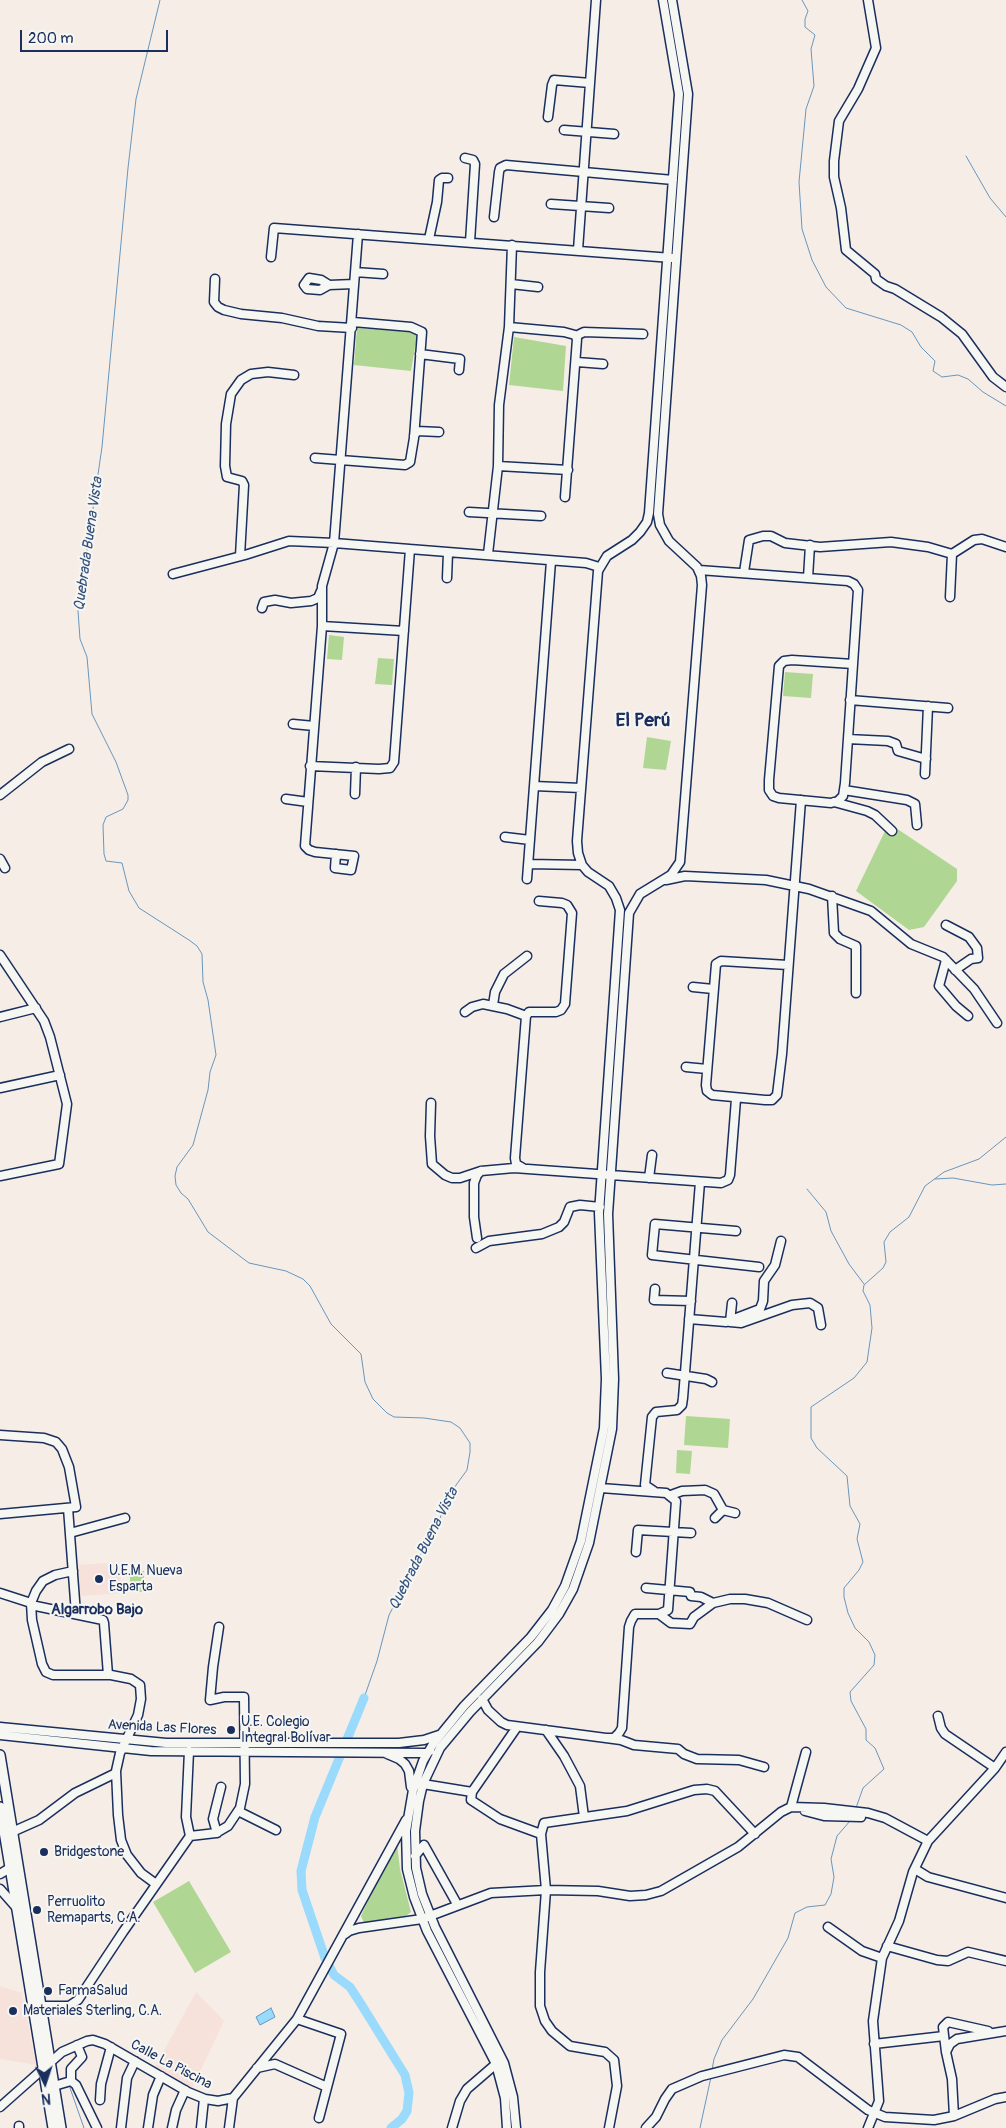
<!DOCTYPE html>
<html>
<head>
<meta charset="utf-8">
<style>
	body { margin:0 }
	#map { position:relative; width:1006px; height:2128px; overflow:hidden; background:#f6ede7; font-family:Pangolin,sans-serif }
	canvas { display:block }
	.north { position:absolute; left:20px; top:2058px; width:50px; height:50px; -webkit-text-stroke:4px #f6f6f2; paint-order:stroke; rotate:176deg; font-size:14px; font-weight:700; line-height:20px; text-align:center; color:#1b2f5e }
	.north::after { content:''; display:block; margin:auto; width:18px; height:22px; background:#1b2f5e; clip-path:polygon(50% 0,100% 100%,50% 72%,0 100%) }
	.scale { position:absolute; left:20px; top:30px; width:148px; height:22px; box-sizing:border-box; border:2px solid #1b2f5e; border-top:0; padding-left:6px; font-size:15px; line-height:18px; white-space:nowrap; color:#1b2f5e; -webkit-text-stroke:4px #f6f6f2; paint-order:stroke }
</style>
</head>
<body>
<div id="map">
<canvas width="1006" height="2128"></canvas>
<div class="north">N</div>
<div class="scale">200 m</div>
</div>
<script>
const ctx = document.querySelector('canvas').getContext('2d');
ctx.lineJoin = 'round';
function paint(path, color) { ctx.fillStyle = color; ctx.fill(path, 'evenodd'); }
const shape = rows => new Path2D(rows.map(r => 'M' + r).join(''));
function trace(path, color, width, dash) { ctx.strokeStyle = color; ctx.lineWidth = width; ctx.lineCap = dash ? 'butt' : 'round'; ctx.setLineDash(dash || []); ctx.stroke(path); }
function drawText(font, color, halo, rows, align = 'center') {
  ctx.font = font + ' Pangolin,sans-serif'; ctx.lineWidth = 4; ctx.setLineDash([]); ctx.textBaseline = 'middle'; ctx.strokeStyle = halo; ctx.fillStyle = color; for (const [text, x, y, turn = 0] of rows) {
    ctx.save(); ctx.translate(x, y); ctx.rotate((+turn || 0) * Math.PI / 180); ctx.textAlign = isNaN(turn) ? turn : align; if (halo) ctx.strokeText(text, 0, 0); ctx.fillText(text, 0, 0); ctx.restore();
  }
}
const built = shape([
	[119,1562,122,1593,80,1596,77,1565],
	[0,1986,22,1993,36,2065,0,2059],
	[196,1992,224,2021,191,2091,154,2069]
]);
const green = shape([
	[357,328,411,332,417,336,411,371,354,365],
	[514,337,566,346,563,391,509,385],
	[329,635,344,637,342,660,327,659],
	[378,658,394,659,392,685,375,684],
	[785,672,813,674,811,698,783,696],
	[647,737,671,741,666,770,643,768],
	[896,828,957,869,957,881,924,927,909,930,856,891,886,829],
	[686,1416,730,1419,728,1448,684,1445],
	[677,1450,692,1451,690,1474,676,1473],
	[144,1571,144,1592,130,1592,130,1572],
	[397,1843,400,1869,411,1912,402,1919,380,1922,370,1921,365,1925,361,1916,385,1864],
	[189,1881,231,1952,195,1973,153,1902]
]);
const water = shape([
	[271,2008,275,2017,260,2025,256,2017,271,2008]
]);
const stream = shape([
	[160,0,136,99,128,168,102,447,78,611,80,639,87,657,92,714,116,762,128,795,128,800,123,809,106,817,103,825,104,854,106,861,122,863,129,891,139,908,189,940,197,946,202,954,203,982,208,1000,216,1055,210,1072,208,1090,193,1145,177,1167,175,1176,176,1185,181,1193,188,1199,208,1232,241,1257,249,1263,286,1271,303,1279,310,1286,331,1324,361,1354,365,1382,373,1399,387,1413,394,1417,424,1418,451,1422,460,1428,470,1443,470,1452,467,1470,451,1492,440,1518,389,1615,377,1661,364,1698],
	[802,0,808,11,805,19,805,27,815,35,811,49,814,86,806,109,799,182,802,229,812,260,826,287,846,308,901,325,912,332,921,347,935,361,933,371,942,377,958,375,968,379,983,392,1006,406],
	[966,156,990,198,1006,217],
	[935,1179,953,1178,992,1185,1006,1184],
	[807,1189,826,1212,831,1231,849,1264,864,1284],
	[856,1808,863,1788,884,1769,875,1748,866,1740,866,1729,851,1701,850,1692,874,1665,875,1655,869,1642,855,1628,848,1613,844,1597,844,1588,859,1570,863,1562,857,1539,860,1524,850,1506,847,1476,817,1448,811,1438,811,1407,854,1378,867,1362,872,1328,870,1305,863,1291,864,1285,883,1268,886,1262,884,1242,890,1232,909,1217,925,1186,944,1172,979,1159,1006,1137],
	[712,2070,714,2059,722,2040,753,1999,788,1938,795,1913,807,1907,825,1905,831,1894,834,1877,831,1859,837,1836,850,1821],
	[70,2088,84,2128],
	[700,2128,711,2077]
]);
const river = shape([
	[364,1698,315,1817,301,1871,302,1890,325,1958,334,1975,350,1987,361,2004,405,2075,409,2093,407,2111,402,2119,391,2128]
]);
const minor = shape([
	[868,0,876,48,858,89,839,121,834,161,834,177,841,208,846,250,875,274,876,279,886,286,895,289,941,317,962,334,993,377,1006,387],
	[548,117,552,85,554,80,590,83],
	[564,130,614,134],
	[465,158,473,160,475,164,470,242],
	[551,204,609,208],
	[494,217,499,172,500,168,506,165,673,180],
	[358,234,334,543,586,563,599,567],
	[429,239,437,202,439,180,442,178,448,178],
	[578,250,596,0],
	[271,257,274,228,672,258],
	[355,272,383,274],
	[215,279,214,302,218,307,224,310,241,314,282,318,318,326,352,328],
	[511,284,538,287],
	[329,285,321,280,309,278,304,285,307,289,320,290,329,285,354,284],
	[509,327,564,332,575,335,577,339,565,497],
	[576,336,584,332,643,334],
	[420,354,460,359,459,370],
	[577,362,603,364],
	[414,436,417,431,439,432],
	[315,458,405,465,410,462,414,438,422,332,411,327,353,322],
	[498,466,568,470],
	[469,512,541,516],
	[488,554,498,466,499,405,509,327,512,245],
	[240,556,244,485,242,481,227,477,225,466,226,424,231,394,241,380,251,374,268,372,294,375],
	[699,570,848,581,854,584,858,590,845,783,843,796,838,801,831,803,779,798,773,796,769,790,769,780,779,666,784,661,792,660,853,664],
	[744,572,749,540,763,536,771,536,785,543,820,547,891,542,928,547,952,554,974,540,982,539,1006,547],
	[173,574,245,555,289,541,334,543,322,586,322,626],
	[447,578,448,553],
	[808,578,810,545],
	[950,597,952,554],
	[262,608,264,602,275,600,291,603,311,601,318,598,321,591],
	[850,700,948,708],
	[293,724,314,726],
	[848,739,888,741,896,744,898,751,926,759],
	[310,766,379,769,390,768,394,762,410,549],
	[925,774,928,706],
	[534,786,581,788],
	[844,790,907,800,915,804,917,825],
	[355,794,356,767],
	[0,795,42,762,69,749],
	[286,799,308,802],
	[834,802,867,811,875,815,892,831],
	[505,837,530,840],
	[336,854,335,868,351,870,354,856,315,852,309,850,305,846,322,626,404,631],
	[0,859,5,868],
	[529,864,582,865],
	[527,879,551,561],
	[666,880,685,876,766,880,809,889,871,911,911,944,943,957,974,989,997,1023],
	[832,896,834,933,840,939,856,946,856,993],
	[946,925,969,937,977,948,978,958,971,959,955,970],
	[0,955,44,1021,50,1037,67,1104,59,1164,0,1176],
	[946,960,939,986,956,1006,968,1016],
	[788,965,721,961,716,964,706,1085,707,1091,712,1095,765,1100,772,1100,777,1095,782,1054,801,800],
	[693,987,713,989],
	[493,1005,495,992,504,974,527,956],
	[465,1012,472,1007,483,1004,507,1009,526,1016],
	[0,1017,36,1008],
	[686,1067,707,1069],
	[0,1088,60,1075],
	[431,1103,430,1136,432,1164,445,1175,452,1178,460,1178,481,1171,514,1168,721,1183,728,1180,730,1175,736,1099],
	[523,1168,516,1164,515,1158,526,1016,529,1012,556,1012,561,1010,565,1004,572,913,567,905,562,903,539,901],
	[649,1178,652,1155],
	[736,1231,655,1224,652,1255,759,1267],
	[477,1238,474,1217,474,1183,477,1175,481,1171],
	[476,1248,489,1241,542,1234,559,1227,564,1222,570,1207,580,1205,600,1207],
	[655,1289,654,1300,691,1301],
	[732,1303,730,1322,741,1323,792,1305,810,1303,818,1308,821,1325],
	[689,1319,726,1322,760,1309,763,1301,764,1281,775,1265,781,1241],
	[667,1373,706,1379,712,1382],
	[0,1435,44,1438,56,1442,62,1449,69,1467,76,1507,0,1514],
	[601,1488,666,1493,676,1501,668,1610,659,1614,635,1614,631,1621,629,1627,622,1728,619,1733,614,1738,608,1738],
	[654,1491,645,1485,652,1417,656,1412,677,1410,682,1405,683,1398,700,1182],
	[671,1495,682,1491,705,1490,714,1494,723,1510,735,1513],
	[68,1508,76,1614],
	[715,1518,723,1510],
	[70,1533,125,1518],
	[636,1552,638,1530,691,1533],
	[73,1571,55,1575,43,1581,36,1591,31,1603,32,1620,42,1664,46,1672,53,1675,111,1675,131,1679,140,1685,141,1699,138,1715,120,1753,116,1771,118,1815,121,1840,127,1855,141,1873,156,1884],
	[646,1588,690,1592,691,1596,701,1597,713,1603,730,1599,745,1599,768,1603,807,1620],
	[0,1593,31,1603],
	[31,1605,103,1620,104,1623,108,1675],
	[659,1614,671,1623,690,1624,694,1617,713,1603],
	[482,1699,488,1710,501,1722,507,1725,621,1740,634,1745,678,1749,684,1754,697,1759,739,1760,764,1767],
	[938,1716,941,1728,945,1734,995,1768],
	[0,1727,166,1743,399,1743,424,1740,439,1735],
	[546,1730,564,1756,580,1786,584,1817],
	[0,1735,151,1751,427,1753,430,1751],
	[385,1753,399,1759,405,1764,409,1771,411,1787],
	[423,1784,472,1792,471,1800,500,1819,541,1834],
	[472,1792,517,1727],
	[791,1807,806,1752],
	[238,1811,276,1830],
	[805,1811,824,1816,861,1817],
	[12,1832,39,1820,75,1793,116,1773],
	[217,1833,213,1819,221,1787],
	[190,1836,216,1833,228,1826,240,1808,245,1784,244,1697,224,1697,210,1700,213,1667,219,1627],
	[415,1856,424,1845,457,1904],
	[915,1869,928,1877,1006,1898],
	[0,1874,10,1868],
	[0,1889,16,1907],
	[828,1927,862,1951,882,1958],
	[345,1934,349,1931,359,1928,422,1919,491,1893,546,1890,598,1891,630,1896,646,1895,661,1891,738,1847,781,1812,791,1807,824,1808,868,1813,885,1818,928,1841],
	[887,1946,937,1960,948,1961,968,1952,1006,1961],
	[41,2006,69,2006,78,2000,123,1932,190,1836,186,1817,189,1751],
	[297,2019,341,2034,319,2118],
	[874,2044,944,2036],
	[946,2052,943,2027,948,2022,988,2031],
	[257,2068,275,2064,327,2087],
	[71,2081,76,2085,97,2128],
	[54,2086,71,2081,71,2069,82,2057,77,2045],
	[100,2100,101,2084,111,2047],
	[0,2107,62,2052,87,2041,93,2040,105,2044,188,2092,205,2099,218,2101,233,2098,297,2019,406,1820],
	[954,2116,952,2079,946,2052,950,2044,957,2039,1006,2031],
	[19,2126,19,2128],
	[121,2128,127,2078,135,2061],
	[148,2128,153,2095,161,2076],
	[172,2128,176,2110,185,2090],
	[201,2128,204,2099],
	[229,2128,233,2098],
	[452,2128,460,2101,467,2089,496,2064],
	[507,2128,505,2098,496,2064,427,1931,414,1897,407,1869,406,1831,413,1790,423,1761,433,1744,464,1706,531,1637,552,1610,565,1586,581,1541,604,1428,606,1379,599,1213,620,910,616,898,609,886,588,872,582,865,578,853,577,841,598,571,607,556,632,540,640,532,647,522,649,513,679,94,663,0],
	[516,2128,513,2097,504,2063,435,1927,422,1894,416,1868,415,1831,419,1801,423,1784,440,1748,470,1712,538,1642,559,1614,573,1589,589,1543,612,1429,614,1379,608,1214,629,913,640,894,671,875,680,862,702,585,701,576,697,567,669,541,660,525,658,514,688,94,672,0],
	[609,2128,617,2086,614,2060,605,2052,570,2046,552,2031,545,2021,540,2006,540,1972,546,1890,541,1834,544,1823,627,1811,694,1790,707,1789,715,1791,755,1834],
	[646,2128,656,2117,665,2099,672,2089,702,2076,784,2055,798,2057,868,2110,885,2117,934,2120,954,2116,995,2099,1006,2097],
	[868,2128,879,2101,873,2021,882,1958,899,1921,913,1872,928,1841,995,1768,1006,1752]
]);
const major = shape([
	[0,1755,61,2128],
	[0,1807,53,2128]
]);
const markers = [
	[99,1579,5,"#1b2f5e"],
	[231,1730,5,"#1b2f5e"],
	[44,1852,5,"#1b2f5e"],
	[37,1910,5,"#1b2f5e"],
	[48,1991,5,"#1b2f5e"],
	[13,2011,5,"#1b2f5e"]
];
const poiNames = [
	["U.E.M. Nueva",109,1571],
	["Esparta",109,1587],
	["U.E. Colegio",241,1722],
	["Integral Bolívar",241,1738],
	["Bridgestone",54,1852],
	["Perruolito",47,1902],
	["Remaparts, C.A.",47,1918],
	["FarmaSalud",58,1991],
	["Materiales Sterling, C.A.",23,2011]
];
const streetNames = [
	["Avenida Las Flores",162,1728,3],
	["Calle La Piscina",171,2065,28]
];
const waterNames = [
	["Quebrada Buena Vista",89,544,-82],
	["Quebrada Buena Vista",424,1549,-63]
];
const neighbourhoodNames = [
	["Algarrobo Bajo",97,1610]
];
const districtNames = [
	["El Perú",643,721]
];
paint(built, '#f6e2da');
paint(green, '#afd793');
paint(water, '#9adafc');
trace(water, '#6796bd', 1);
trace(stream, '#6796bd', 1);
trace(river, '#9adafc', 9);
trace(minor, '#1b2f5e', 11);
trace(major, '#1b2f5e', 12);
trace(minor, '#f6f6f2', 8);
trace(major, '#f6f6f2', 9);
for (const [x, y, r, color] of markers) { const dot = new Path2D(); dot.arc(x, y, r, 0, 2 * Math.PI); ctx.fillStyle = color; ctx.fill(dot); trace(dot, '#f6f6f2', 2); }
drawText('14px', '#1b2f5e', '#f6f6f2', poiNames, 'left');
drawText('14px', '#1b2f5e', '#f6f6f2', streetNames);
drawText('italic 15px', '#34517e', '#f6f6f2', waterNames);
drawText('bold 15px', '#1b2f5e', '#f6f6f2', neighbourhoodNames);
drawText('bold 19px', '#1b2f5e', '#f6f6f2', districtNames);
</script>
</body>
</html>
